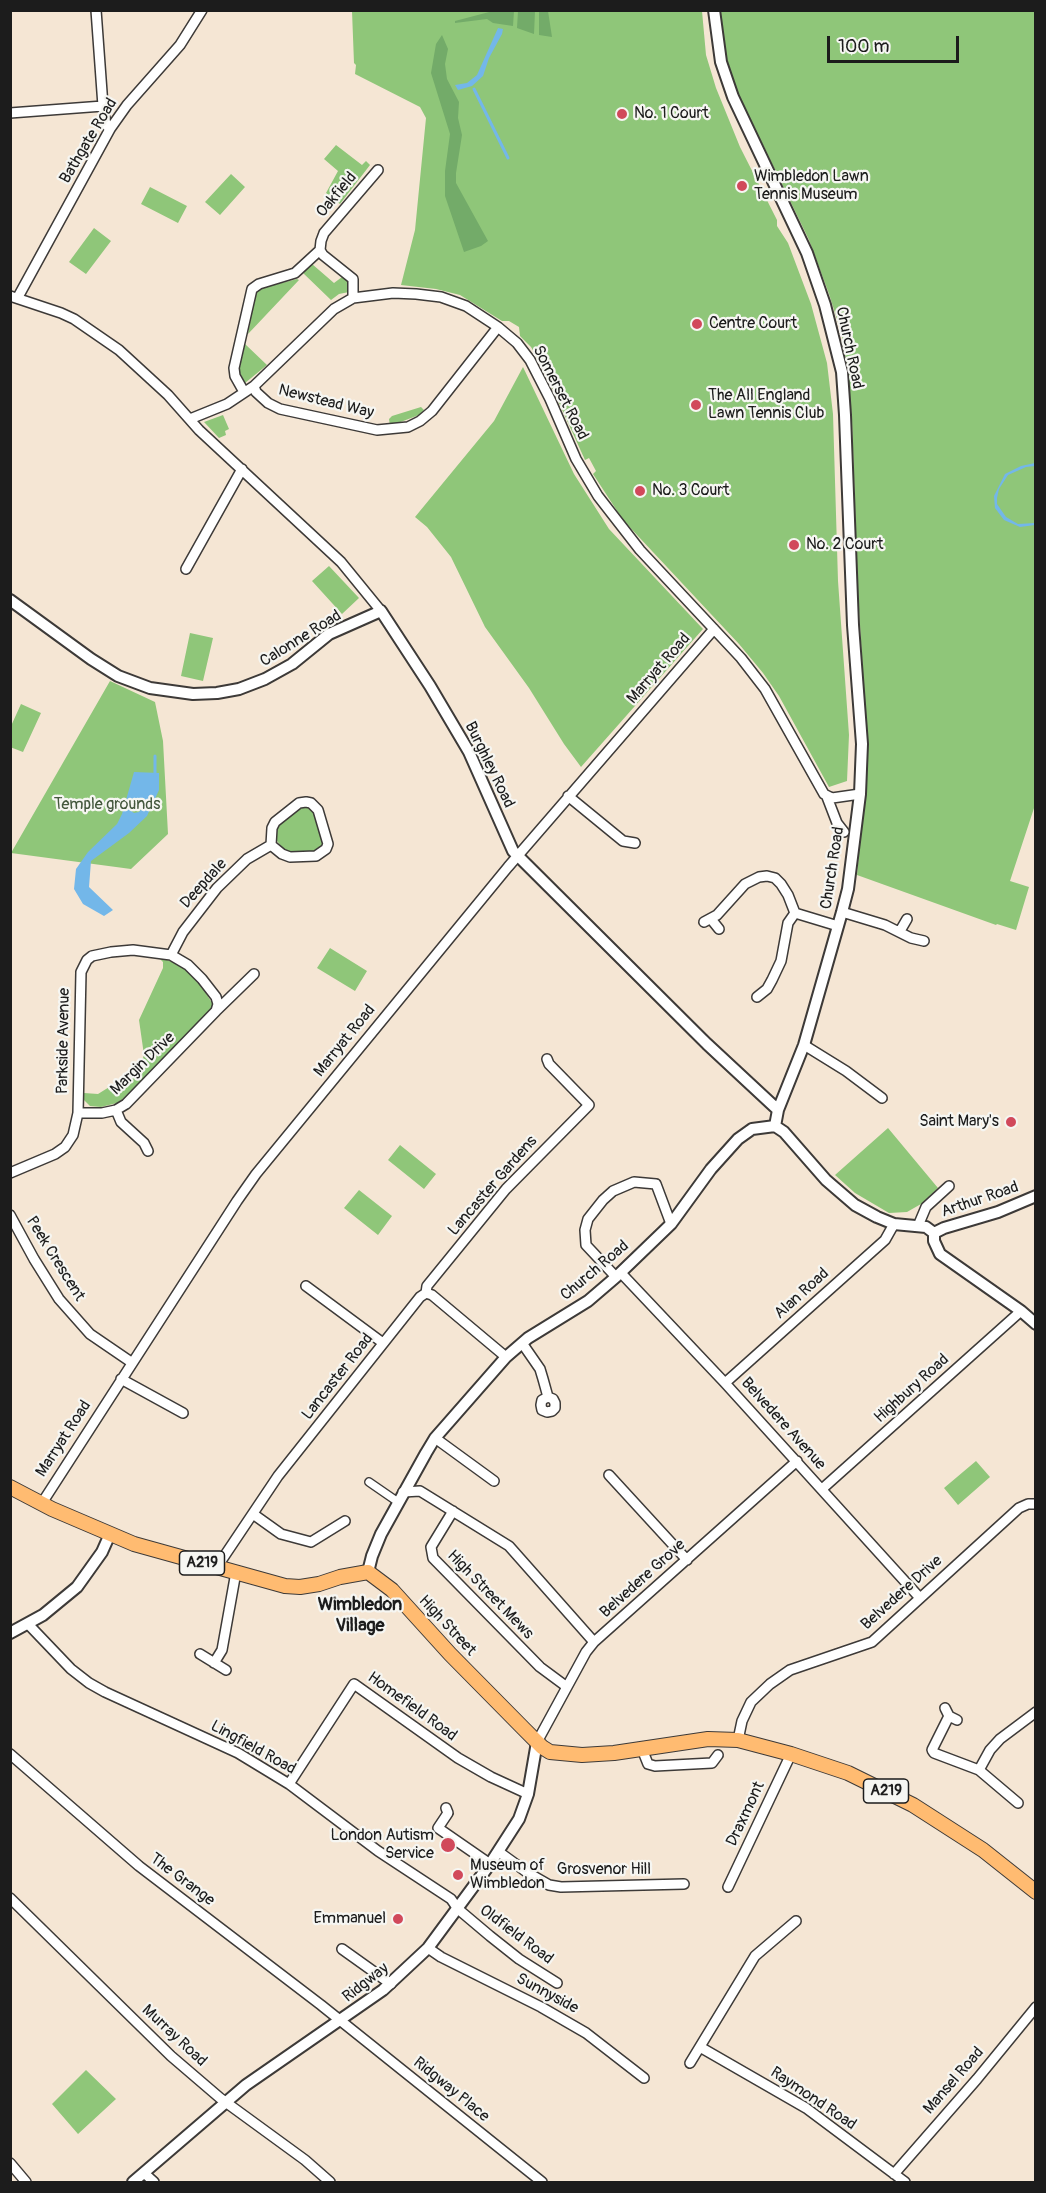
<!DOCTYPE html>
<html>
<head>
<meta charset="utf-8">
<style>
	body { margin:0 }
	#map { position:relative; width:1046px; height:2193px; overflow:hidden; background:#f5e6d4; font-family:Pangolin,sans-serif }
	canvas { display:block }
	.frame { position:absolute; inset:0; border:12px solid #1c1c1c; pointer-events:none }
	.scale { position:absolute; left:827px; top:36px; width:132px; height:27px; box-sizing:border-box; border:3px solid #1c1c1c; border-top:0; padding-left:8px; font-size:18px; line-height:21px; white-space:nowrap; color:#1c1c1c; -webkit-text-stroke:4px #f6f6f2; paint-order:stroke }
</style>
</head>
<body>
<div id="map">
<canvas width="1046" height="2193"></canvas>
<div class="frame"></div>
<div class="scale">100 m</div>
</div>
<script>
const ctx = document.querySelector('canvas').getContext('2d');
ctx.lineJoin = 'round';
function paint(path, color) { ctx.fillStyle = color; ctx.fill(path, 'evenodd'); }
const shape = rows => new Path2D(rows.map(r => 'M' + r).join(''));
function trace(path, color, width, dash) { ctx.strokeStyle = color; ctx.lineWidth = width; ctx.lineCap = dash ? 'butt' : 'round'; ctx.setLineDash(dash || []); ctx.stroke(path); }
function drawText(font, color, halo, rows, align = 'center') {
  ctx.font = font + ' Pangolin,sans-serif'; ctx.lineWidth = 4.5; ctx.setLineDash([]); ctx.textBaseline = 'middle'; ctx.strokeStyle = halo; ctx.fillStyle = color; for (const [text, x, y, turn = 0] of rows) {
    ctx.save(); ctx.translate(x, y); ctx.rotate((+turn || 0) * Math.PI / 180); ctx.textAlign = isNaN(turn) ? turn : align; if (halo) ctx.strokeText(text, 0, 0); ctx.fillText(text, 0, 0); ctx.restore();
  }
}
const green = shape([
	[352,11,702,11,706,55,716,88,740,147,777,220,777,226,788,243,811,304,827,363,833,414,838,581,849,735,847,781,829,787,779,696,763,673,739,644,623,520,593,474,596,471,589,458,585,460,544,370,531,347,520,336,519,327,509,321,502,321,460,295,436,289,401,285,415,230,426,118,420,107,355,74,356,65,354,63],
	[720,11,1035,11,1036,802,1010,881,1029,887,1016,930,997,924,996,925,857,875,868,755,858,593,852,420,847,365,841,332,829,294,809,240,735,87,725,52],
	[336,145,362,165,366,161,370,165,340,204,326,193,338,171,324,159],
	[231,174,245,187,220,215,205,202],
	[150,187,187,206,178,223,141,204],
	[94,228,111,241,86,274,69,262],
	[312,264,334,283,342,277,347,281,349,292,339,294,331,300,303,273],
	[297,279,299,280,248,334,255,294,258,291,263,288],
	[245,344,267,365,245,383,239,371],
	[523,367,574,474,609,529,703,629,581,767,564,744,529,688,485,627,451,557,427,527,415,517,494,421],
	[421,407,424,410,419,415,390,426,389,419,392,416],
	[223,415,229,429,225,431,226,435,219,438,204,422],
	[329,566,359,598,342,614,312,581],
	[190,633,213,638,203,681,181,676],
	[110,681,155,702,163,741,168,834,131,869,11,853],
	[21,704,41,713,23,752,10,747,11,726],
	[300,806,314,810,324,837,323,844,321,849,314,852,291,853,284,850,277,841,277,824],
	[330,948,367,971,355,991,317,968],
	[157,956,177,964,190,973,204,990,212,1003,212,1010,131,1093,117,1103,101,1107,90,1106,83,1099,84,1093,98,1094,135,1071,141,1063,144,1055,139,1020,163,968,163,962],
	[888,1128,938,1188,921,1204,907,1212,889,1213,855,1193,835,1175],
	[400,1145,436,1174,424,1189,388,1160],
	[359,1190,392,1216,378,1235,344,1208],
	[976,1461,990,1477,958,1505,944,1488],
	[86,2070,116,2099,78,2134,52,2104]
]);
const forest = shape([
	[493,11,514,11,513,26,493,23,487,19,455,23,455,21],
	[518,11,535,11,534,34,517,28],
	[539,11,548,11,552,37,539,35],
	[442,35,448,49,445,64,447,79,459,102,458,118,462,135,456,173,456,183,488,241,481,246,464,252,445,196,445,171,450,134,431,73,436,44]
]);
const water = shape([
	[498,28,503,29,502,34,489,58,483,76,472,86,458,90,455,85,467,83,477,75],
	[1035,463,1035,466,1026,467,1008,475,999,489,997,498,997,504,1006,517,1018,524,1035,523,1035,525,1020,527,1004,520,995,508,994,496,1005,474,1021,466],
	[134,772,159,773,159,790,147,816,129,833,91,861,89,887,113,910,104,916,83,904,74,889,76,869,88,852,117,824,122,814],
	[138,798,141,800,143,807,139,812,134,813,130,810,129,802]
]);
const stream = shape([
	[474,89,508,158],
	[155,756,155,775]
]);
const pedestrian = shape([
	[369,1482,398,1502]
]);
const minor = shape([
	[96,10,103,106,106,125,110,129],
	[10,113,103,106],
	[10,296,61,313,74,319,119,350,168,395,199,430,341,562,381,611],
	[18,297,110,129,127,105,180,45,202,10],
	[353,298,353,279,323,255,320,250,321,241,324,233,378,170],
	[254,386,256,392,268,403,280,409,377,430,408,427,420,421,432,411,498,327],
	[244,392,235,376,234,368,252,289,259,284,295,273,320,250],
	[190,419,227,404,254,386,334,309,353,298,393,293,416,294,441,297,466,306,498,327,517,343,530,360,550,399,576,459,598,496,640,550,741,658,765,689,824,794,832,798,860,794],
	[186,569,242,469],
	[568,796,623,841,635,843],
	[827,797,837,823,844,832],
	[306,802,311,803,318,810,328,844,326,849,316,856,290,857,282,854,271,845,272,828,275,822,299,803,306,802],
	[842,912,885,925,911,938,924,941],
	[711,919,719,929],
	[704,922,717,915,745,884,759,877,767,876,775,878,781,884,788,895,795,913,838,926],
	[900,931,907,919],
	[171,955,183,932,217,888,247,859,271,845],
	[757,997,767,989,772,980,781,961,788,923,795,913],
	[216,1011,254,974],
	[804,1045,846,1071,882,1098],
	[116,1110,121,1122,144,1143,148,1151],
	[10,1173,55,1154,65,1147,73,1135,78,1113,81,972,87,960,92,956,111,952,133,950,171,955,188,965,202,979,216,997,218,1004,216,1011,126,1104,116,1110,102,1113,78,1113],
	[10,1215,34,1259,59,1299,90,1334,131,1362],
	[918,1226,926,1207,949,1186],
	[621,1273,725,1383,920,1598],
	[616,1277,586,1245,585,1230,588,1219,603,1200,613,1191,634,1182,656,1184,671,1224],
	[306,1286,383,1343],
	[426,1293,427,1286,506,1189,589,1105,549,1064,547,1059],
	[426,1293,432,1295,506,1357],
	[522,1343,540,1369,543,1379,548,1397,542,1400,541,1405,542,1410,547,1412,552,1411,555,1408,555,1403,553,1399,548,1397],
	[121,1379,183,1413],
	[725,1383,885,1240,894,1224],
	[435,1438,494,1481],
	[609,1475,687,1560],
	[822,1489,1021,1311],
	[403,1492,420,1491,509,1546,594,1642],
	[42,1503,237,1201,256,1174,508,867,714,629],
	[453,1511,431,1547,433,1558,540,1667,567,1687],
	[253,1514,281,1534,311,1542,345,1521],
	[217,1567,278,1476,420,1297,426,1293],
	[28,1624,71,1669,89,1683,105,1692,238,1753,289,1784,378,1851,451,1899,458,1909,490,1936,519,1959,557,1983],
	[200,1654,226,1670],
	[214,1663,222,1650,236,1572],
	[945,1708,949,1716,957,1720],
	[949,1716,932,1750,934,1753,979,1770,1018,1803],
	[738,1740,742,1721,751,1702,770,1684,790,1670,872,1642,1019,1508,1028,1504,1036,1504],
	[537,1742,586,1652,594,1642,797,1461],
	[642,1749,648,1764,655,1766,712,1763,718,1755],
	[10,1754,139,1866,321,2005,542,2182],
	[979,1770,990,1750,1000,1739,1036,1712],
	[289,1784,354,1684,458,1758,491,1777,528,1794],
	[446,1808,448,1813,438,1828,490,1864],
	[499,1852,528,1873,549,1885,561,1887,684,1884],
	[728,1887,791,1754],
	[10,1898,171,2056,220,2098,305,2160,330,2182],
	[428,1948,441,1957,541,2007,586,2033,644,2078],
	[342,1949,391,1984],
	[700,2047,806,2108,905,2182],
	[690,2063,755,1956,796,1921],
	[10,2163,26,2182],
	[144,2173,154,2182],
	[894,2174,977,2079,1036,2007]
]);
const tertiary = shape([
	[714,10,721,62,733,97,807,253,825,305,842,372,845,415,853,625,862,744,860,794,848,889,842,912,804,1045,778,1110,775,1126],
	[10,600,91,659,118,676,150,688,193,694,217,693,239,689,265,679,292,664,329,634,381,611,430,686,469,752,513,851,707,1044,778,1110],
	[775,1126,784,1132,826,1180,855,1205,877,1217,894,1224,926,1227,934,1233],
	[934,1233,934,1241,940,1254,1021,1311,1036,1324],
	[934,1233,944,1228,998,1212,1036,1196],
	[368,1572,372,1556,381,1534,426,1453,435,1438,506,1357,528,1338,588,1301,616,1277,671,1224,711,1169,738,1139,752,1129,775,1126],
	[10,1633,43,1615,77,1587,102,1552,110,1534],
	[133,2182,246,2085,383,1990,428,1948,490,1864,519,1819,528,1794,537,1742]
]);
const primary = shape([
	[10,1487,52,1509,134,1544,285,1586,300,1587,319,1584,340,1577,368,1572,392,1590,450,1654,524,1729,542,1747,550,1752,582,1755,614,1753,708,1739,738,1740,791,1754,848,1773,913,1805,983,1850,1036,1892]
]);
const markers = [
	[622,114,6,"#d1495b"],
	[742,186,6,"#d1495b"],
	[697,324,6,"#d1495b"],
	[696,405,6,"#d1495b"],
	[640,491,6,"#d1495b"],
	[794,545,6,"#d1495b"],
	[1011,1122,6,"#d1495b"],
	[448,1845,8,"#d1495b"],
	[458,1875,6,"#d1495b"],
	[398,1919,6,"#d1495b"]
];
const shields = [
	[202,1563,45],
	[886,1791,45]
];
const shieldNames = [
	["A219",202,1563],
	["A219",886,1791]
];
const poiNames = [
	["No. 1 Court",634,114],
	["Wimbledon Lawn",754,177],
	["Tennis Museum",754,195],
	["Centre Court",709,324],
	["The All England",708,396],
	["Lawn Tennis Club",708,414],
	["No. 3 Court",652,491],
	["No. 2 Court",806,545],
	["Saint Mary's",999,1122,"right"],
	["London Autism",434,1836,"right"],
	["Service",434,1854,"right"],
	["Museum of",470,1866],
	["Wimbledon",470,1884],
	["Emmanuel",386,1919,"right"]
];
const streetNames = [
	["Bathgate Road",89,141,-59],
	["Oakfield",337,195,-50],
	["Church Road",849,348,78],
	["Somerset Road",560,393,63],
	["Newstead Way",326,402,14],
	["Calonne Road",301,639,-32],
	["Marryat Road",659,669,-49],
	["Burghley Road",489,765,64],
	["Church Road",833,868,-81],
	["Deepdale",204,884,-48],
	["Parkside Avenue",64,1041,-89],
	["Marryat Road",345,1041,-51],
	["Margin Drive",143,1064,-44],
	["Lancaster Gardens",493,1186,-49],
	["Arthur Road",980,1200,-19],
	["Peek Crescent",55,1259,58],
	["Church Road",595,1271,-40],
	["Alan Road",802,1294,-42],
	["Lancaster Road",338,1377,-52],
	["Highbury Road",912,1389,-42],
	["Belvedere Avenue",783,1424,48],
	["Marryat Road",64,1439,-57],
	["Belvedere Grove",643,1579,-42],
	["Belvedere Drive",902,1593,-42],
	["High Street Mews",490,1595,46],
	["High Street",447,1626,47],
	["Homefield Road",412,1707,36],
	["Lingfield Road",253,1748,29],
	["Draxmont",746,1814,-65],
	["Grosvenor Hill",604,1870],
	["The Grange",182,1880,37],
	["Oldfield Road",516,1935,37],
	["Ridgway",366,1983,-38],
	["Sunnyside",547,1994,28],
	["Murray Road",174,2036,43],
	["Mansel Road",954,2081,-49],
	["Ridgway Place",451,2090,39],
	["Raymond Road",813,2099,34]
];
const parkNames = [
	["Temple grounds",107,805]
];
const neighbourhoodNames = [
	["Wimbledon",360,1605],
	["Village",360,1626]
];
paint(green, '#8fc679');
paint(forest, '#73ab69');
paint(water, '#73b7e9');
trace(stream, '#73b7e9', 3);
trace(pedestrian, '#3d3a38', 10);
trace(minor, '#3d3a38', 12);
trace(tertiary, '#3d3a38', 14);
trace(primary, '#3d3a38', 16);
trace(pedestrian, '#fff', 7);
trace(minor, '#fff', 9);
trace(tertiary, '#fff', 10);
trace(primary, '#ffbb71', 14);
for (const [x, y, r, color] of markers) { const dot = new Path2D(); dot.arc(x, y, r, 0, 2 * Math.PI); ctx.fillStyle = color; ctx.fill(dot); trace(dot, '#f6f6f2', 2); }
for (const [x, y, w] of shields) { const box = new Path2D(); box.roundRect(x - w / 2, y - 12, w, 24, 4.5); ctx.fillStyle = '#f6f6f2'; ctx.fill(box); trace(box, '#1c1c1c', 1.5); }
drawText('bold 15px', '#1c1c1c', null, shieldNames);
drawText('16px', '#1c1c1c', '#f6f6f2', poiNames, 'left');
drawText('16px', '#1c1c1c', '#f6f6f2', streetNames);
drawText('16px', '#44583d', '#f6f6f2', parkNames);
drawText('bold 18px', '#1c1c1c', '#f6f6f2', neighbourhoodNames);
</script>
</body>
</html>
